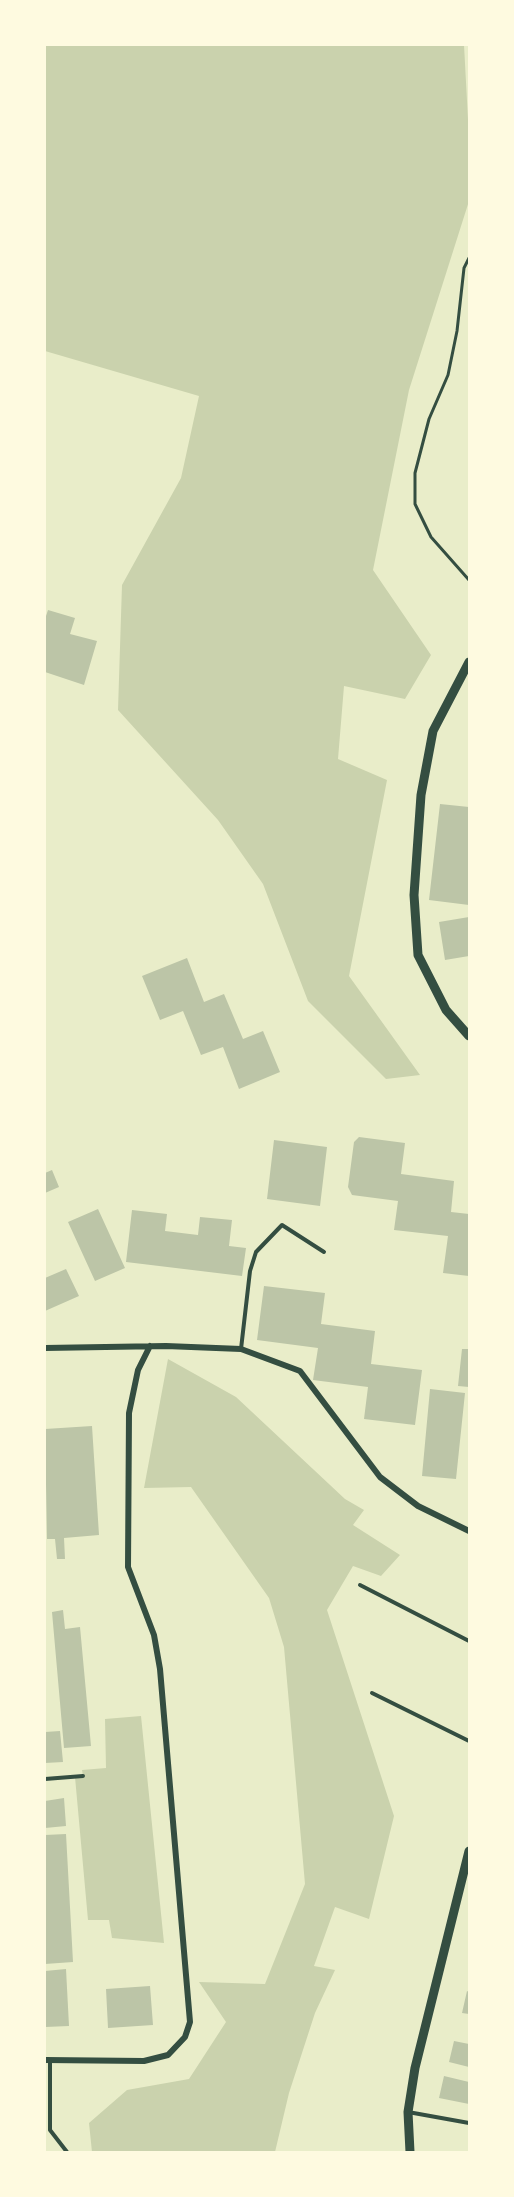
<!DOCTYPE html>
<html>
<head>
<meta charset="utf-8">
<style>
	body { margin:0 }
	#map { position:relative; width:514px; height:2197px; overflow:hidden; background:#e9edc9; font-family:Commissioner,sans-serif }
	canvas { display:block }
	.frame { position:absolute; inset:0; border:46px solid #fefae0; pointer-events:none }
</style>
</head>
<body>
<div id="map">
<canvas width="514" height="2197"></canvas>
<div class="frame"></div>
</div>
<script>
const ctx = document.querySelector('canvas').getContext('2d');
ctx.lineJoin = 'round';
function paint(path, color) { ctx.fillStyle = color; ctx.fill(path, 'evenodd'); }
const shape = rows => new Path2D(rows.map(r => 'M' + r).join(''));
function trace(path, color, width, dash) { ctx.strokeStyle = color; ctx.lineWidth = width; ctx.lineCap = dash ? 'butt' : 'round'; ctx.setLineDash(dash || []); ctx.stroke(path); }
const green = shape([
	[45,45,464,45,469,138,469,201,409,390,373,570,431,655,405,699,344,686,338,759,387,780,349,976,420,1075,386,1079,308,1001,263,884,218,820,118,710,122,585,181,478,199,396,45,351],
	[168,1359,236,1397,345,1499,364,1510,353,1525,400,1555,381,1576,353,1566,327,1610,394,1816,369,1919,335,1907,314,1966,335,1970,315,2013,289,2093,275,2152,92,2152,89,2123,127,2090,189,2079,226,2022,199,1982,265,1984,305,1884,284,1647,269,1598,191,1487,144,1488],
	[141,1716,164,1943,112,1938,109,1920,88,1920,75,1777,83,1776,82,1770,106,1768,105,1719]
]);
const building = shape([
	[48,610,75,618,70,634,97,641,84,685,45,672,45,619],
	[440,804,469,807,469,905,429,900],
	[469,917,469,956,445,960,439,922],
	[187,958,204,1002,224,994,243,1039,263,1031,280,1072,239,1089,223,1047,201,1055,183,1011,160,1020,142,976],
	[359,1137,405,1143,401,1174,454,1181,451,1212,469,1214,469,1276,443,1273,448,1236,394,1230,398,1201,352,1195,348,1187,354,1142],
	[274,1140,327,1147,320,1206,267,1199],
	[52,1170,59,1187,45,1193,45,1173],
	[98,1209,125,1268,95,1281,68,1222],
	[132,1210,167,1214,165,1231,198,1235,200,1217,232,1220,229,1246,246,1248,242,1276,126,1262],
	[66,1269,79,1296,45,1311,45,1278],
	[264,1286,325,1293,321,1324,375,1331,371,1364,422,1370,415,1425,364,1419,368,1387,313,1380,318,1348,257,1340],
	[462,1349,469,1349,469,1387,458,1386],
	[430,1389,465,1393,456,1479,422,1476],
	[92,1426,99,1535,64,1538,65,1559,57,1559,55,1539,47,1539,45,1429],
	[63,1610,65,1629,80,1627,91,1746,64,1748,52,1612],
	[60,1731,63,1762,45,1763,45,1732],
	[64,1798,66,1826,45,1828,45,1801],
	[66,1834,73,1962,45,1964,45,1835],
	[66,1969,69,2026,45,2027,45,1971],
	[150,1986,153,2025,108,2028,106,1989],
	[467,1991,469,1992,469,2014,462,2013],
	[454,2041,469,2044,469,2067,449,2062],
	[444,2076,469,2082,469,2104,439,2098]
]);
const path = shape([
	[469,258,464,268,457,331,448,375,429,419,415,473,415,504,431,537,469,580]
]);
const service = shape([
	[241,1349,250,1271,256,1252,282,1225,324,1252],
	[360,1585,469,1641],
	[372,1693,469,1741],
	[45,1779,83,1776],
	[50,2060,50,2130,67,2152],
	[408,2112,469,2123]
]);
const minor = shape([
	[45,1348,166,1346,241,1349,300,1371,380,1477,418,1506,469,1531],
	[45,2060,144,2061,168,2055,185,2037,190,2022,160,1669,154,1635,128,1567,129,1413,138,1370,150,1346]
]);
const tertiary = shape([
	[469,662,433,731,421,795,414,895,418,955,446,1010,469,1036],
	[410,2152,408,2112,415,2068,469,1851]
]);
paint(green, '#cad2ad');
paint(building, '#bcc5a7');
trace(path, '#344e41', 3);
trace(service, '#344e41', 4);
trace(minor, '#344e41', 6);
trace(tertiary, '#344e41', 9);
</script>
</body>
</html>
